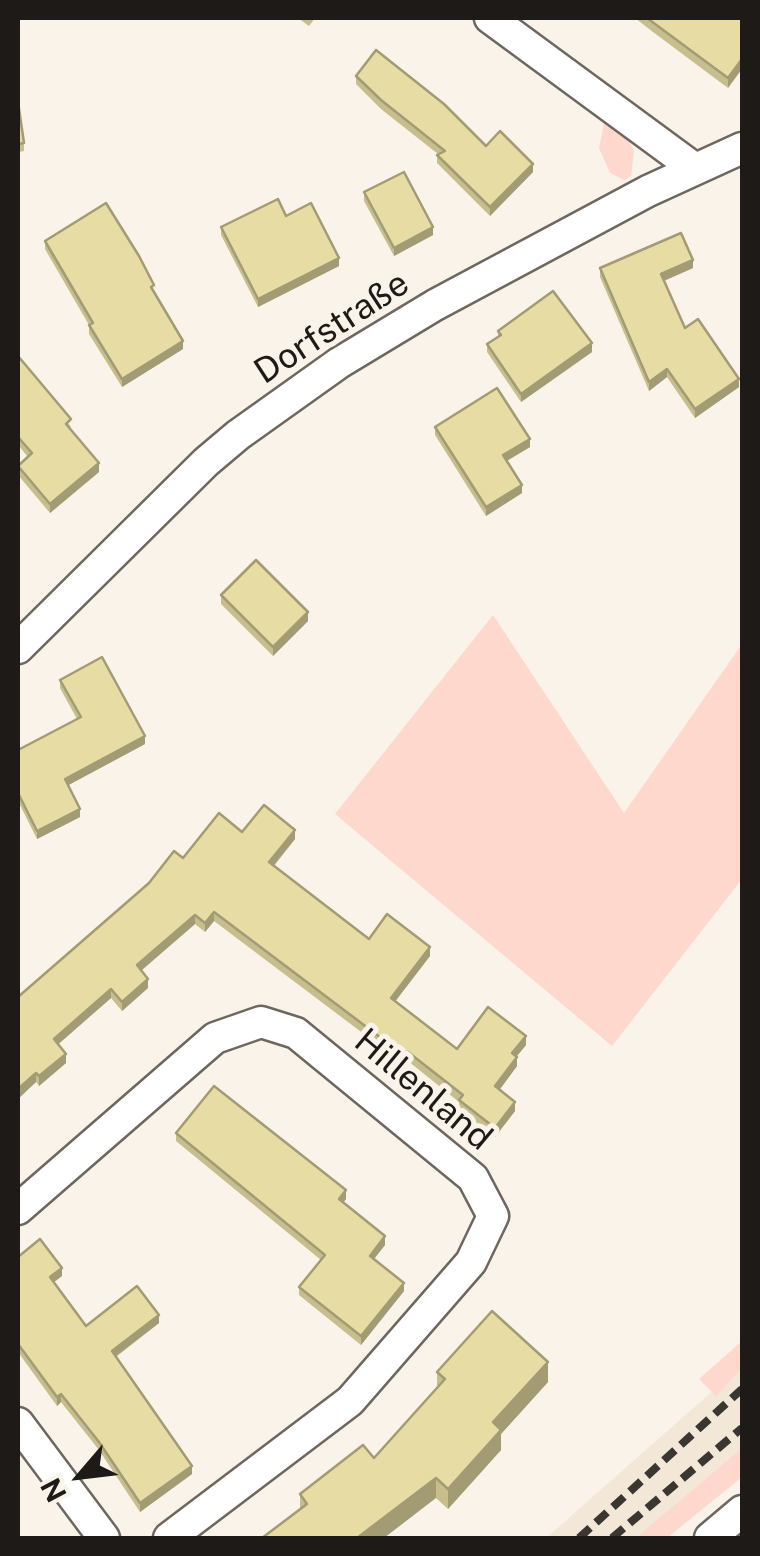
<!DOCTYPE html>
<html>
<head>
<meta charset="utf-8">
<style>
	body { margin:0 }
	#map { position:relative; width:760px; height:1556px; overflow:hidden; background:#f9f3e9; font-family:"Public Sans",sans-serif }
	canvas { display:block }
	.frame { position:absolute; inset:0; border:20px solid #1d1a17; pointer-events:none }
	.north { position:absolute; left:30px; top:1426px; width:100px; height:100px; -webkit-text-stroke:8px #f9f3e9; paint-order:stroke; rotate:242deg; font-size:28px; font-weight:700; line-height:40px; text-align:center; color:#1d1a17 }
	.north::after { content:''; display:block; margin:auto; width:35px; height:45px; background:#1d1a17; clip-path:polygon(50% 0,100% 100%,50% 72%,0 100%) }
</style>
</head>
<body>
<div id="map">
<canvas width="760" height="1556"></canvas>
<div class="frame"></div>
<div class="north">N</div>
</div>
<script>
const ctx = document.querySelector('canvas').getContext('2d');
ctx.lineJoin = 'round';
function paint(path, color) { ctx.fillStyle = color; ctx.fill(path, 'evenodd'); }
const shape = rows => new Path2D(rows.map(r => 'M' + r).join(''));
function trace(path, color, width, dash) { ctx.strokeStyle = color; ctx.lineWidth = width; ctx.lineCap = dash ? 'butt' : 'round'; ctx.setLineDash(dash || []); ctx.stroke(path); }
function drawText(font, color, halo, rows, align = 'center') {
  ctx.font = font + ' "Public Sans",sans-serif'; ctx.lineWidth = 10; ctx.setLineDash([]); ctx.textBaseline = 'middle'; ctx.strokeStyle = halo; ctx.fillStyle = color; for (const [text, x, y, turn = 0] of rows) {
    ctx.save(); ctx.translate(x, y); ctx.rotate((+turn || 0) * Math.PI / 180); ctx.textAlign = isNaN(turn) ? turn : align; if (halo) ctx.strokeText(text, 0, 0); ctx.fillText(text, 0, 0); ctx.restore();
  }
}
const built = shape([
	[742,1365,742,1475,667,1538,546,1538]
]);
const green = shape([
	[605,118,628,138,634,152,631,176,624,180,610,173,599,148],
	[493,615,624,813,742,644,742,879,612,1046,335,814],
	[742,1341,742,1368,716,1396,699,1379],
	[742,1448,742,1477,667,1538,636,1538]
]);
const street = shape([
	[490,18,694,168],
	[18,648,206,462,238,435,339,363,435,305,648,191,742,148],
	[18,1209,215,1038,261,1022,296,1033,473,1178,493,1216,471,1262,350,1401,169,1538],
	[18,1423,104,1538],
	[710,1538,742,1511]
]);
const rail = shape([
	[579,1538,742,1389],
	[612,1538,742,1428]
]);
const wall = shape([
	[298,18,315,18,309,26],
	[635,18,742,18,728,88,653,32],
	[356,76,486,146,533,172,490,216,437,163,437,155,438,154,381,109,356,84],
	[18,102,24,143,24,151,18,152],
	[364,192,433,235,394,256,364,201],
	[286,216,339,266,258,307,221,235,221,227],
	[45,241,154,293,183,349,122,387,89,334,89,325,45,249],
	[600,268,693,268,664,281,685,328,739,387,695,418,667,377,649,391,600,277],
	[498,331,592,352,521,402,487,352,487,344,498,337],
	[18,356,71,427,70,428,99,472,50,513,18,475,18,465,28,457,18,445],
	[435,427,530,447,507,461,522,493,486,516,435,435],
	[221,595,308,621,273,656,221,604],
	[60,680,145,744,68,785,80,817,37,839,18,801,18,750,77,719,60,688],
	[242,832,295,839,274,866,369,939,430,956,395,1001,457,1049,526,1045,516,1057,517,1066,499,1090,515,1111,495,1137,459,1109,459,1102,408,1061,405,1065,214,921,205,932,195,924,141,971,148,988,122,1011,111,998,58,1044,66,1063,39,1086,36,1082,18,1099,18,997,183,858],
	[176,1133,346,1199,343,1203,385,1245,374,1259,404,1291,361,1345,299,1295,299,1287,321,1260,176,1141],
	[18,1257,62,1276,54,1282,86,1326,159,1323,116,1357,192,1474,140,1512,99,1450,61,1402,57,1406,18,1352],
	[437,1372,548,1382,501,1434,501,1450,448,1509,436,1498,300,1509,300,1494,374,1458,437,1388]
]);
const shadedWall = shape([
	[742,59,742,69,728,88,728,78],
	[533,164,533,172,490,216,490,207],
	[433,227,433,235,394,256,394,248],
	[339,258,339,266,258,307,258,299],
	[693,260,693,268,661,282,661,274],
	[183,341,183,349,122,387,122,379],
	[592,343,592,352,521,402,521,394],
	[667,369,667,377,649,391,649,382],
	[739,379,739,387,695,418,695,409],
	[530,439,530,447,503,463,503,455],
	[99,463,99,472,50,513,50,504],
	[522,485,522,493,486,516,486,507],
	[308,612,308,621,273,656,273,647],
	[145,736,145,744,65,787,65,779],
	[80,809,80,817,37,839,37,831],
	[295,830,295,839,269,871,269,862],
	[214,912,214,921,205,932,205,923],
	[195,915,195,924,137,974,137,965],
	[430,947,430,956,391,1007,391,998],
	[148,979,148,988,122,1011,122,1002],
	[111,989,111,998,54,1048,54,1039],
	[526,1036,526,1045,512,1062,512,1053],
	[66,1054,66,1063,39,1086,39,1076],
	[517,1057,517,1066,495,1096,495,1086],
	[36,1073,36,1082,18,1099,18,1089],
	[515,1102,515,1111,495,1137,495,1128],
	[346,1190,346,1199,339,1208,339,1199],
	[385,1236,385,1245,370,1264,370,1256],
	[62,1268,62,1276,50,1285,50,1277],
	[404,1283,404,1291,361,1345,361,1336],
	[159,1315,159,1323,112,1359,112,1351],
	[548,1362,548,1382,501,1434,501,1450,448,1509,448,1489,493,1422],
	[61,1394,61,1402,57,1406,57,1397],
	[192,1466,192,1474,140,1512,140,1503],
	[436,1478,436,1498,384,1538,357,1538]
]);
const building = shape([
	[647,18,742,18,742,59,728,78,647,18],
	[376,50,444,104,486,146,500,131,533,164,490,207,437,155,445,151,381,100,356,76,376,50],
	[18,102,24,143,18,144,18,102],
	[404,172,433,227,394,248,364,192,404,172],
	[278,199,286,216,311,203,339,258,258,299,221,227,278,199],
	[106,203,139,256,154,285,151,287,183,341,122,379,89,325,93,323,45,241,106,203],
	[681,233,693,260,661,274,685,328,698,319,739,379,695,409,667,369,649,382,600,268,681,233],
	[553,291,592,343,521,394,487,344,501,335,498,331,553,291],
	[18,356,71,419,66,424,99,463,50,504,18,466,32,453,18,437,18,356],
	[497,388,530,439,503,455,522,485,486,507,435,427,497,388],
	[256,560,308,612,273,647,221,595,256,560],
	[102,657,145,736,65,779,80,809,37,831,18,793,18,750,81,717,60,680,102,657],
	[264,805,295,830,269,862,369,939,387,914,430,947,391,998,457,1049,488,1007,526,1036,512,1053,517,1057,495,1086,515,1102,495,1128,459,1100,463,1095,408,1052,405,1056,214,912,205,923,195,915,137,965,148,979,122,1002,111,989,54,1039,66,1054,39,1076,36,1073,18,1089,18,997,149,883,174,851,183,858,219,813,242,832,264,805],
	[214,1086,346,1190,339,1199,385,1236,370,1256,404,1283,361,1336,299,1287,325,1255,176,1133,214,1086],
	[40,1239,62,1268,50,1277,86,1326,137,1286,159,1315,112,1351,192,1466,140,1503,99,1442,61,1394,57,1397,18,1344,18,1257,40,1239],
	[492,1311,548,1362,493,1422,501,1430,448,1489,436,1478,357,1538,262,1538,307,1504,300,1494,363,1445,374,1458,445,1379,437,1372,492,1311]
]);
const streetNames = [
	["Dorfstraße",332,328,-33],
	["Hillenland",423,1090,40]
];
paint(built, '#f3e8d8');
paint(green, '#fed7cd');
trace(street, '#6d675f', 35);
trace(street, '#fff', 30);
trace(rail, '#3a3733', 8, [15, 8]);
paint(wall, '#c7be8d');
paint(shadedWall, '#a29b73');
paint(building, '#e7dda4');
trace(building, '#a29b73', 2.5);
drawText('35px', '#1d1a17', '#f9f3e9', streetNames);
</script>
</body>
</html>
